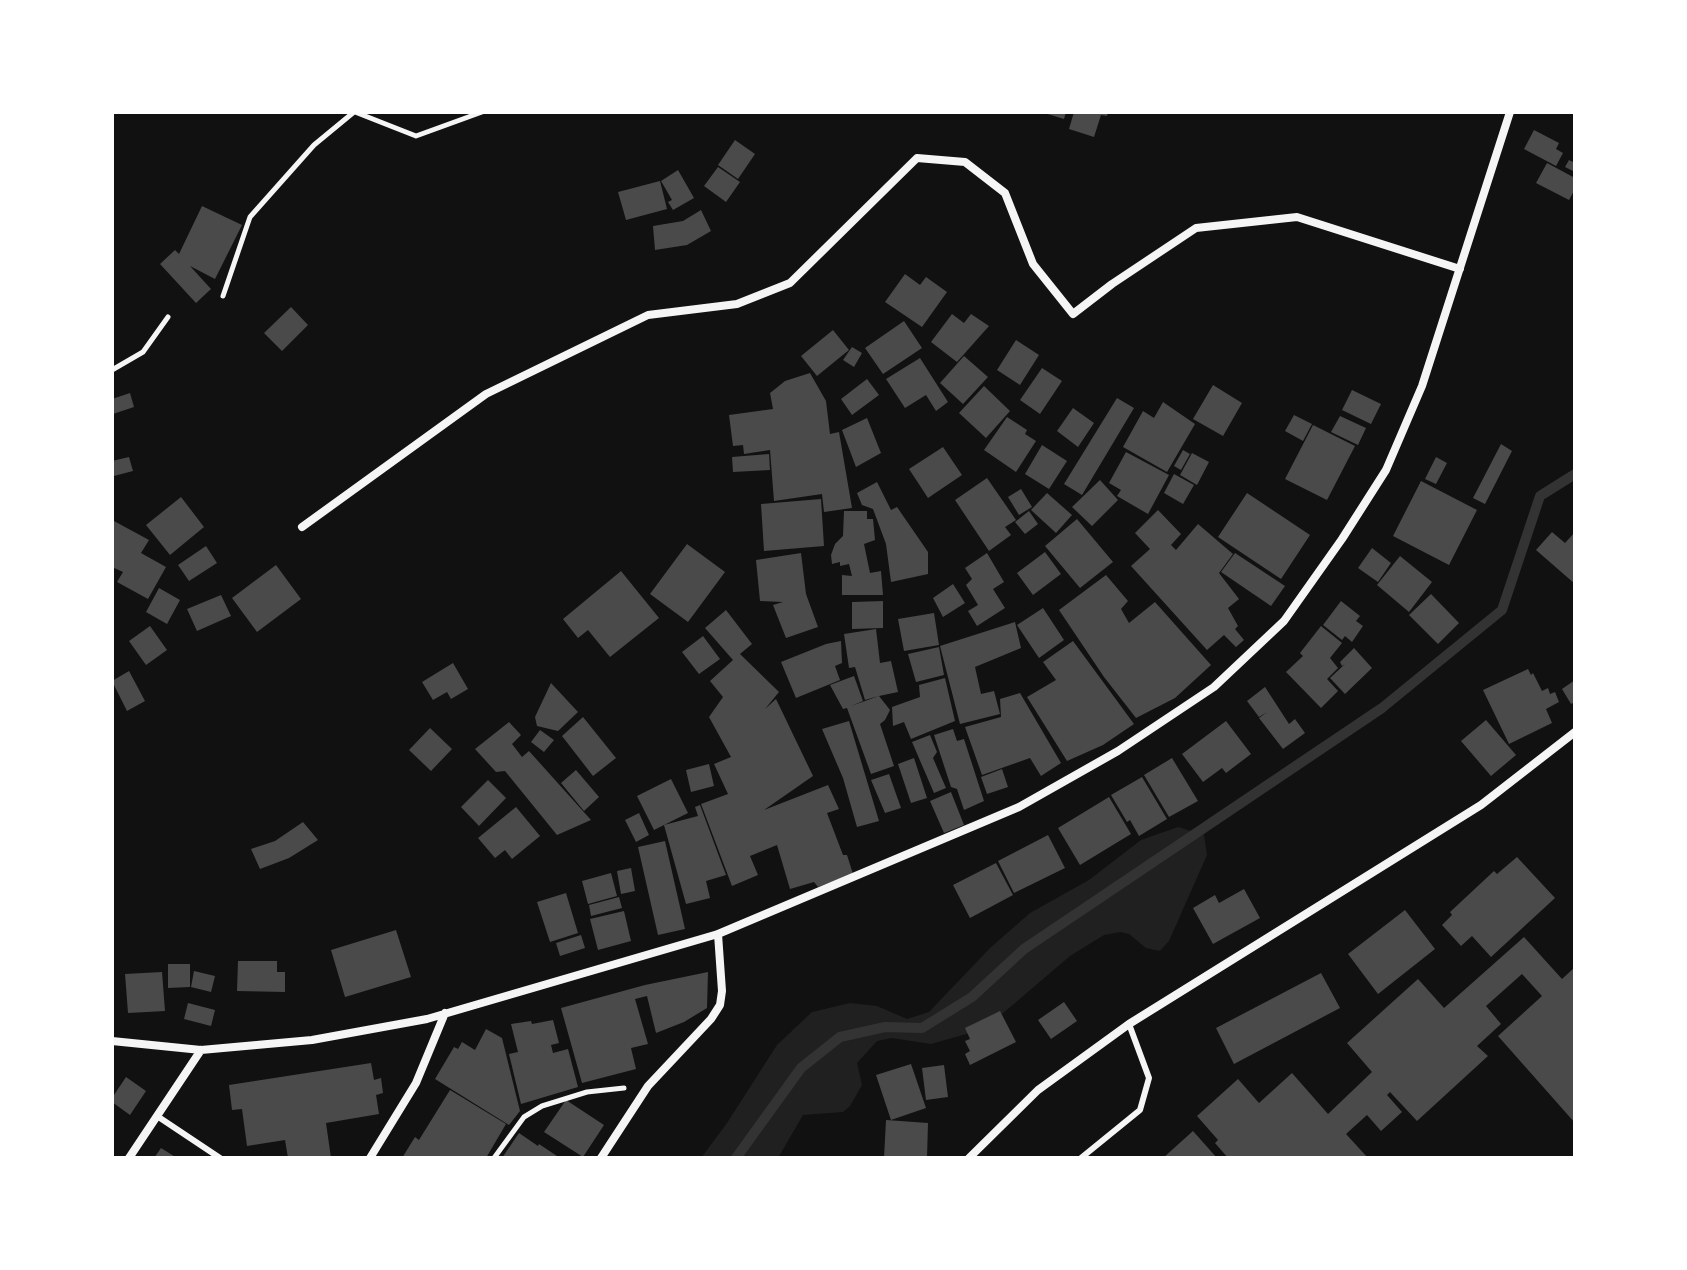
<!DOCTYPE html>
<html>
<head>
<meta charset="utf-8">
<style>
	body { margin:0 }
	#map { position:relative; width:1687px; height:1270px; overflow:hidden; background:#111; font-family:"Open Sans",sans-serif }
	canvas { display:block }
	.frame { position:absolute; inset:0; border:114px solid #fff; pointer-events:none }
</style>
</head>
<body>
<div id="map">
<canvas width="1687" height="1270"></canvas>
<div class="frame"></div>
</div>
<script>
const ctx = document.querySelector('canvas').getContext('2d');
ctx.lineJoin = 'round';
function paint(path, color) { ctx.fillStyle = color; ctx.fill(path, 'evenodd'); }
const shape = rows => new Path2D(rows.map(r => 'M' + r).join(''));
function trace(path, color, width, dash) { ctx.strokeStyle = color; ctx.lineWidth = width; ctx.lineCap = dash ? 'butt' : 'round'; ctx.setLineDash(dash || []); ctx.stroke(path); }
const green = shape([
	[1178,827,1204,835,1207,855,1169,941,1160,951,1146,948,1129,934,1120,932,1104,935,1070,956,995,1020,970,1033,931,1044,892,1038,877,1041,857,1063,862,1085,850,1106,843,1112,803,1115,778,1158,701,1158,727,1123,777,1045,812,1012,850,1003,877,1006,907,1019,929,1012,990,948,1030,913,1089,880,1141,840]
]);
const stream = shape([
	[736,1158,801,1068,840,1037,885,1027,922,1028,972,997,1024,949,1382,708,1502,610,1540,496,1575,474]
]);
const building = shape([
	[1041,112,1066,112,1064,119],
	[1074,112,1108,112,1107,116,1101,115,1094,137,1069,129],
	[1534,130,1559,143,1556,149,1563,153,1556,166,1524,149],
	[735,140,755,154,738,179,718,165],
	[1569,160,1575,163,1575,172,1565,167],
	[1547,163,1575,178,1575,189,1569,200,1536,183],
	[718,167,740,182,726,202,704,186],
	[678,170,694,198,673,210,668,202,672,200,661,181],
	[660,181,667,209,626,220,618,192],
	[202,206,242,225,215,279,190,266,211,289,196,303,160,264,175,250,179,254],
	[701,210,711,231,687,245,655,250,653,226,683,221],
	[905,274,920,285,926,277,947,292,922,327,885,302],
	[291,307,308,325,282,351,264,333],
	[952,314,964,323,971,314,989,326,957,362,931,342],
	[904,321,922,348,883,374,865,348],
	[833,330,849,350,817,376,801,356],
	[1016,340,1039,355,1020,385,997,370],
	[852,347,862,353,854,367,843,360],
	[964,356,988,377,963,404,940,383],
	[920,358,948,402,936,411,926,395,905,408,886,379],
	[1042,368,1062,381,1040,414,1020,400],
	[810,373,826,401,830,434,839,432,852,508,824,512,822,494,774,501,770,450,744,454,743,445,733,446,729,415,773,409,770,393,785,381],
	[867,379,879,395,852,415,841,399],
	[1213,385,1242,403,1223,436,1193,419],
	[984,386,1010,411,986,438,959,413],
	[1352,390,1381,404,1371,424,1342,410],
	[130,393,134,407,113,414,112,399],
	[1117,398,1134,408,1082,495,1064,484],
	[1163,402,1195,424,1167,472,1123,447,1143,411,1154,418],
	[1073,408,1094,423,1078,447,1057,431],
	[1294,415,1312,424,1303,441,1285,431],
	[1340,416,1366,428,1358,445,1331,432],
	[1007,417,1027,430,1025,434,1036,441,1016,472,984,450],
	[867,418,881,453,856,467,842,430],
	[1313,425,1355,446,1327,500,1285,479],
	[1501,444,1512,451,1485,504,1473,498],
	[1042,445,1067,461,1049,489,1025,474],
	[943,447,962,475,928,498,909,469],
	[1183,450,1190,454,1181,470,1174,466],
	[1126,452,1169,475,1148,514,1117,496,1121,490,1109,483],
	[1192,453,1209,462,1197,485,1180,475],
	[769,454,770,470,733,472,732,457],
	[129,457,133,471,114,476,112,461],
	[1436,457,1447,463,1436,484,1425,479],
	[1174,474,1194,485,1183,504,1164,493],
	[987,478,1016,520,1005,527,1011,535,989,551,955,500],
	[1100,480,1118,500,1092,526,1072,507],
	[1421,481,1477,510,1449,565,1393,536],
	[877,482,891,510,897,507,928,552,928,574,891,582,886,544,873,509,862,505,857,493],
	[1021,489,1032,507,1019,515,1008,497],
	[1047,493,1072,515,1056,533,1031,510],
	[1247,493,1310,535,1281,579,1218,537],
	[181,497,204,527,170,555,146,525],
	[821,499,824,546,764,551,761,504],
	[1158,510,1181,534,1171,545,1176,550,1198,524,1233,554,1219,573,1239,599,1228,608,1238,626,1235,629,1244,640,1236,647,1224,635,1207,650,1131,566,1150,549,1135,533],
	[844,511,867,511,867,519,873,519,875,540,864,544,870,573,881,571,883,595,842,595,842,575,852,576,849,564,840,566,840,562,832,564,831,555,835,544,843,536],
	[1029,511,1038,524,1025,534,1015,522],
	[1077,519,1113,562,1080,588,1045,546],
	[114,521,149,540,141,553,166,567,148,599,117,582,123,572,112,567,112,525],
	[1552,532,1565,543,1575,532,1575,584,1536,550],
	[687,544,725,572,688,622,650,594],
	[206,546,217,563,189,581,178,565],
	[1372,548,1391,563,1378,582,1358,568],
	[1045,552,1061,574,1033,595,1017,573],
	[801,553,806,594,818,627,786,638,773,605,783,602,760,601,756,560],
	[987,553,1004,582,993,589,1005,608,977,626,968,611,978,605,966,585,972,579,965,568],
	[1235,553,1285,586,1271,606,1221,572],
	[1400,556,1432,582,1409,612,1377,585],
	[276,565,301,599,257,632,232,598],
	[621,571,659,618,610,657,588,630,578,638,563,619],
	[1106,575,1128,601,1121,609,1129,623,1155,602,1211,665,1175,698,1136,718,1104,677,1059,610],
	[953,584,965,603,943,617,933,598],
	[159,588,180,600,167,624,146,612],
	[1431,594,1459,623,1438,644,1409,615],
	[221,595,231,616,197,631,187,609],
	[883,601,883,628,852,629,852,602],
	[1341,601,1360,616,1356,621,1363,626,1352,642,1345,636,1342,640,1323,625],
	[1043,608,1064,640,1039,658,1017,625],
	[726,610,752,644,740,654,779,692,765,709,776,699,813,776,764,810,828,785,839,809,827,813,843,855,847,855,853,874,818,887,814,882,790,889,777,845,750,856,758,875,732,886,701,804,728,794,714,764,731,757,709,717,723,697,710,681,733,660,705,628],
	[934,613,939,645,904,651,898,619],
	[1015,622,1021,648,975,667,981,694,994,691,1000,714,960,724,940,646],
	[150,626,167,650,146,665,129,641],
	[1321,626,1342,643,1330,658,1338,668,1327,679,1338,691,1321,708,1286,672,1303,656,1300,653],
	[876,629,880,663,891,661,898,692,879,696,890,710,885,720,880,724,894,766,871,774,847,708,843,709,830,685,854,676,863,701,851,706,879,696,865,700,855,667,849,668,844,634],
	[703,636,720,659,699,674,682,652],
	[841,641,842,663,835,666,840,680,796,698,781,662,826,644],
	[1073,641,1134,724,1103,745,1067,761,1027,697,1056,680,1043,662],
	[939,647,944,675,916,682,908,654],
	[1354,648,1372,668,1345,694,1330,678,1345,664,1342,666,1340,662],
	[453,663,468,689,451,699,447,692,433,700,422,682],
	[1528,669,1531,675,1533,673,1542,691,1548,688,1550,694,1555,692,1559,702,1546,709,1552,723,1509,744,1483,690],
	[129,671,145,701,127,711,112,681],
	[945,678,955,721,911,739,904,722,893,726,892,707,920,697,919,685],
	[1575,680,1575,702,1571,704,1562,689],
	[551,683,578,712,558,731,537,726,535,717],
	[1265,687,1289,724,1295,719,1305,733,1283,749,1259,718,1267,712,1259,717,1247,701],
	[1020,693,1061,763,1041,776,1030,758,982,775,965,727,1001,717,1000,699],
	[583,717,616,758,593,776,562,736],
	[1486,720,1516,755,1491,776,1461,741],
	[849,721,879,821,857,827,843,778,822,729],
	[1226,721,1251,754,1226,773,1222,768,1203,782,1182,754],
	[509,722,521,735,512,744,522,757,529,751,591,820,557,835,505,771,496,772,475,749],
	[430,728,452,749,431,771,409,750],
	[953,729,957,741,964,739,984,801,964,810,957,789,951,787,934,735],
	[540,730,554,740,544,752,531,742],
	[930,735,937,752,933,758,946,788,934,793,912,742],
	[914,758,927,798,911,803,898,764],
	[1172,758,1198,801,1169,817,1144,775],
	[709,764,714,786,691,792,686,770],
	[1002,769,1008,787,987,794,981,777],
	[576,770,599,797,584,811,561,783],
	[889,774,901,808,885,813,871,780],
	[1142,777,1167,819,1139,836,1130,820,1127,822,1111,795],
	[671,779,688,813,654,830,637,796],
	[488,780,506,798,479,826,461,807],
	[951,792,964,825,944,833,930,801],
	[1109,797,1131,834,1080,865,1058,828],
	[700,805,726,875,706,881,710,898,686,904,664,825,698,816,695,807],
	[516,807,540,836,512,859,505,850,495,858,478,838],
	[639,813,649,835,636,842,625,820],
	[303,822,318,840,289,858,260,869,251,849,275,841],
	[1048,835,1065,868,1014,893,998,861],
	[665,841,685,929,658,935,638,847],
	[1517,857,1555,898,1491,957,1472,936,1461,946,1442,925,1452,915,1450,912,1494,871,1497,874],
	[996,863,1013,895,970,918,953,885],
	[631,868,635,891,621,894,617,871],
	[611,873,617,896,588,904,582,881],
	[1244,889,1260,918,1213,944,1193,908,1215,895,1219,903],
	[566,893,578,933,550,942,537,902],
	[619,897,622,908,591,916,589,905],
	[1405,910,1435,949,1378,994,1348,954],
	[624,911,631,941,598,950,590,919],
	[396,930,411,977,345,997,331,950],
	[581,935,585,948,560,956,556,943],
	[1524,937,1562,979,1575,967,1575,1123,1498,1036,1542,996,1522,974,1486,1006,1501,1024,1477,1046,1488,1056,1417,1121,1390,1092,1387,1095,1402,1112,1381,1131,1367,1115,1346,1134,1368,1158,1228,1158,1215,1143,1218,1140,1197,1116,1238,1079,1259,1103,1292,1073,1328,1114,1372,1072,1347,1043,1418,979,1444,1008],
	[238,961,277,961,277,972,285,972,285,992,237,991],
	[168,964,190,964,190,987,168,988],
	[194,971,215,976,211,992,191,987],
	[162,972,165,1011,128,1013,125,974],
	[708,972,707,1008,684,1022,656,1033,647,996,635,999,648,1044,631,1048,636,1069,582,1083,561,1008,645,985],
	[1321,973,1340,1008,1234,1064,1216,1028],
	[1064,1002,1077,1021,1051,1039,1038,1020],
	[188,1003,215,1010,211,1026,184,1019],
	[1000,1011,1016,1042,970,1065,965,1054,970,1051,965,1041,970,1039,965,1028],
	[553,1020,559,1043,551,1045,553,1053,568,1049,578,1087,521,1104,509,1054,518,1052,511,1024,531,1021,532,1024],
	[486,1029,502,1038,520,1111,509,1125,435,1079,454,1047,458,1049,462,1042,475,1050],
	[371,1063,374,1080,381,1078,383,1093,376,1095,379,1114,326,1123,331,1158,288,1158,285,1140,247,1146,242,1109,232,1110,229,1085],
	[911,1064,926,1108,891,1120,876,1075],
	[944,1065,948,1097,926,1100,922,1068],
	[126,1077,146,1091,130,1115,112,1102,112,1098],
	[450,1090,506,1124,486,1158,402,1158,415,1137,419,1140],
	[566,1100,604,1125,583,1157,544,1132],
	[886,1120,928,1123,927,1158,884,1158],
	[1193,1131,1217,1158,1163,1158],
	[519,1133,538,1146,539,1144,560,1158,502,1158],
	[161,1148,177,1158,154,1158]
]);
const path = shape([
	[355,112,416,136,482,112],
	[223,296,250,217,314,145,354,112],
	[112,370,143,352,168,317],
	[494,1158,524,1117,542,1106,587,1092,624,1088]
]);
const service = shape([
	[157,1116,220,1158],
	[1081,1158,1140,1110,1149,1078,1129,1024]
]);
const minor = shape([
	[302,527,486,394,648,315,737,304,790,283,917,158,965,162,1005,193,1033,264,1073,314,1112,284,1196,228,1297,217,1460,269],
	[112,1041,201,1050,312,1040,427,1019,718,934,1019,807,1118,751,1214,687,1284,621,1342,539,1386,470,1422,386,1510,112],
	[129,1158,201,1050],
	[370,1158,416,1083,445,1013],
	[601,1158,648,1086,711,1019,720,1005,722,991,718,934],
	[969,1158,1038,1090,1129,1024,1481,805,1575,732]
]);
paint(green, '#202020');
trace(stream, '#333', 10);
paint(building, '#4a4a4a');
trace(path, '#f5f5f5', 5);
trace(service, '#f5f5f5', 6);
trace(minor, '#f5f5f5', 8);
</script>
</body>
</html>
